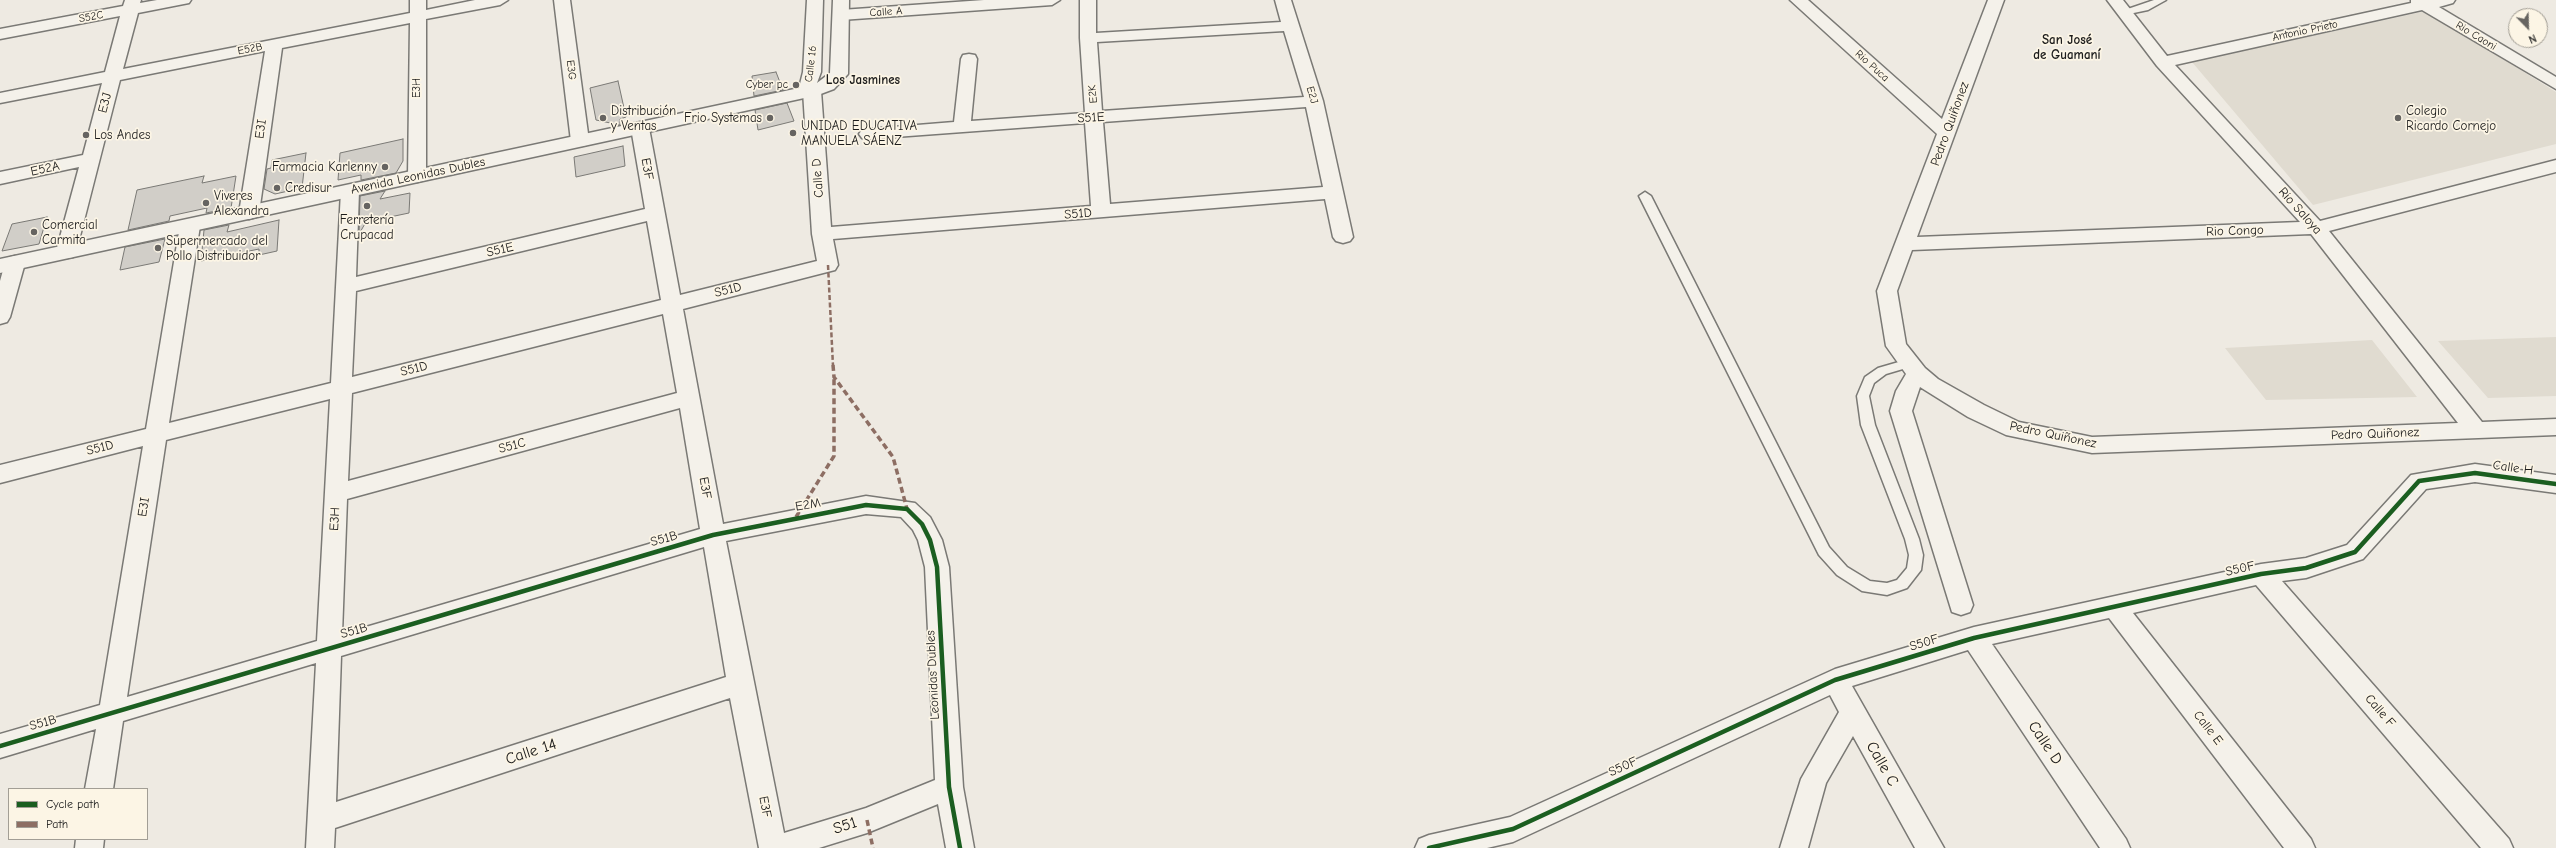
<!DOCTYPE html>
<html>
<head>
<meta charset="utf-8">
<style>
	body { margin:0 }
	#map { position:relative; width:2556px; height:848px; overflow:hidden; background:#eeeae2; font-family:"Comic Neue",sans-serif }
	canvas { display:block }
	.legend { position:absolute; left:8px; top:788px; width:140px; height:52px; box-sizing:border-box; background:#fcf5e5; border:1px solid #a29e95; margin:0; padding:5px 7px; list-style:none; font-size:12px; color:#1c1c1c }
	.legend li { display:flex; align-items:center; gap:8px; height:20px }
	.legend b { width:20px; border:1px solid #a29e95 }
	.north { position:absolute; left:2508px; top:8px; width:40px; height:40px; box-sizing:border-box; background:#fcf5e5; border:1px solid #a29e95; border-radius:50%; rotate:157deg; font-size:11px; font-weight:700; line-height:16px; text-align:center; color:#1c1c1c }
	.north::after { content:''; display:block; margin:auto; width:14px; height:18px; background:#666461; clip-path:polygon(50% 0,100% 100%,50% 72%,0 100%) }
</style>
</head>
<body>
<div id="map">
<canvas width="2556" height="848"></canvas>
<ul class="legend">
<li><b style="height:5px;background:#1b5e20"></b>Cycle path</li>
<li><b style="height:5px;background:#8d6e63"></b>Path</li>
</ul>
<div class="north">N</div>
</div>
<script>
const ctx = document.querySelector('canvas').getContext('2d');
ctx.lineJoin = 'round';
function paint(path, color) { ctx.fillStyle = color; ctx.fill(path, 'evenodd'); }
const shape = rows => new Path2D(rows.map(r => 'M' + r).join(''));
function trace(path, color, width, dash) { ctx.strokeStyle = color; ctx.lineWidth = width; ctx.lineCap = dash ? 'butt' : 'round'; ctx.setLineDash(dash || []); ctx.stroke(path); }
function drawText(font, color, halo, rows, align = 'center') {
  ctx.font = font + ' "Comic Neue",sans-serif'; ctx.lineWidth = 3.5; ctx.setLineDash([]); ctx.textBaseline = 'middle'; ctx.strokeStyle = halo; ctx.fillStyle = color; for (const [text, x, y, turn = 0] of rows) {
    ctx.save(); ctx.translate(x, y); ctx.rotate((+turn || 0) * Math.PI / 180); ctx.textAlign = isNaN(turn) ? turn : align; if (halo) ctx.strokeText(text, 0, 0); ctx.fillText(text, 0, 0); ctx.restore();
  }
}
const built = shape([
	[2426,11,2556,92,2556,144,2313,205,2192,62],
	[2556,337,2556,396,2488,398,2438,341],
	[2372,340,2417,397,2266,400,2225,348]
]);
const building = shape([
	[776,72,783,90,754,96,752,76,776,72],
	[618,81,626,117,620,119,620,125,596,120,590,88,618,81],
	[787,103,794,121,758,130,755,110,787,103],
	[403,139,403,161,396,173,361,180,361,175,338,180,340,153,403,139],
	[623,146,625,166,576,177,574,157,623,146],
	[306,153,302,188,275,194,264,189,267,169,271,168,272,160,306,153],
	[204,176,202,183,236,176,231,208,206,213,207,208,170,216,169,221,128,230,137,190,204,176],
	[385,191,380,199,410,193,409,213,366,222,359,234,360,196,385,191],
	[47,217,39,244,2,251,12,224,47,217],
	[279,220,277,251,259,255,259,249,201,261,204,230,229,225,227,232,279,220],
	[165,239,159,262,120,270,125,247,165,239]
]);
const lane = shape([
	[2154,0,2166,0,2148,10,2124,15,2119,12,2154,0],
	[1645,192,1651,196,1829,547,1847,567,1870,581,1887,583,1897,580,1907,568,1909,555,1905,539,1861,425,1857,396,1865,377,1878,368,1909,359,1913,360,1915,363,1913,366,1886,374,1874,383,1869,396,1875,425,1919,539,1923,555,1921,570,1907,588,1887,595,1862,591,1837,575,1819,555,1639,196,1645,192]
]);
const street = shape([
	[125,0,141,0,140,3,157,0,191,0,189,3,138,13,123,69,410,13,410,0,426,0,426,10,475,0,508,0,500,5,426,19,426,176,424,180,417,182,410,180,408,176,410,23,282,48,259,213,256,217,249,219,242,217,239,213,265,51,120,80,76,252,73,257,66,258,59,257,56,252,79,167,0,184,0,172,83,155,102,83,0,103,0,93,105,72,120,16,0,39,0,29,123,6,125,0],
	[554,0,570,0,589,141,586,145,580,146,574,145,571,141,554,0],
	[984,0,1060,0,1052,5,841,20,833,15,841,10,984,0],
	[1080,0,1096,0,1096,33,1281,22,1275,0,1291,0,1323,101,1353,237,1350,241,1343,243,1336,241,1333,237,1325,199,833,239,838,265,835,270,683,309,723,524,866,496,915,503,930,517,942,540,949,567,963,787,974,848,946,848,938,804,867,833,819,848,759,848,730,698,335,828,334,848,306,848,316,663,123,721,113,789,85,789,96,729,0,758,0,734,100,705,143,446,0,483,0,465,146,429,180,226,183,222,190,220,197,222,200,226,169,423,331,383,341,191,343,187,350,185,357,187,359,191,356,277,645,209,631,128,634,124,640,123,646,124,649,128,680,295,817,261,812,234,803,91,806,87,812,86,818,87,821,91,831,227,1091,206,1085,123,868,139,862,138,859,134,862,130,868,129,954,122,961,59,963,55,969,54,975,55,977,59,971,121,1085,113,1080,38,1080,0],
	[1284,31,1304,97,1102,111,1097,42,1284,31],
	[1306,107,1323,187,1110,204,1103,122,1306,107],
	[647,221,661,300,352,377,356,291,647,221],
	[663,314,677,393,348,481,352,393,663,314],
	[330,399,317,641,127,697,166,440,330,399],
	[680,408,700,529,342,634,347,499,680,408],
	[866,514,901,517,913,530,918,540,925,567,935,780,866,808,784,833,726,541,866,514],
	[704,547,726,677,336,802,341,656,704,547],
	[1790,0,1808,0,1942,119,1988,0,2004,0,1917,237,2300,222,2157,66,2107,0,2123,0,2167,56,2411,3,2411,0,2455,0,2453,3,2439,7,2556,77,2556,89,2422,10,2175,65,2320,221,2556,160,2556,172,2329,231,2482,422,2556,419,2556,435,2092,453,2006,435,1968,417,1920,387,1912,411,1973,605,1970,612,1961,615,1952,612,1890,411,1896,391,1906,374,1886,346,1877,291,1937,134,1790,0],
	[2311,234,2458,423,2092,437,2019,422,1984,405,1938,379,1925,368,1906,344,1897,291,1912,250,2311,234],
	[15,256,22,258,25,263,10,317,7,322,0,324,0,281,5,263,8,258,15,256],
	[2475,464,2556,475,2556,493,2475,482,2426,489,2363,559,2306,578,2282,581,2509,839,2513,848,2481,848,2256,585,2133,613,2311,839,2315,848,2284,848,2109,618,1992,644,2126,839,2130,848,2100,848,1968,650,1852,686,1944,848,1915,848,1853,736,1826,783,1808,848,1780,848,1801,779,1839,712,1830,695,1513,842,1487,848,1415,848,1419,839,1429,835,1510,817,1835,669,1974,627,2261,564,2306,558,2347,545,2411,475,2475,464],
	[76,839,104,839,103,848,75,848,76,839]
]);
const secondary = shape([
	[807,0,823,0,821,72,817,83,830,73,833,0,849,0,848,74,834,89,818,95,0,273,0,259,799,88,803,72,807,0]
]);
const quietFar1 = shape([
	[828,265,833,366]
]);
const quiet = shape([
	[833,365,834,377,893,457,907,509],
	[796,517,834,456,834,377],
	[867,820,873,848]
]);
const cycleway = shape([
	[0,746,713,535,866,505,907,509,922,524,930,540,937,567,949,787,960,848],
	[1429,848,1513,829,1835,680,1974,638,2261,574,2306,568,2355,552,2419,481,2475,473,2556,484]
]);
const markers = [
	[796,85,4,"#666461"],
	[603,118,4,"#666461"],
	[770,118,4,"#666461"],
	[2398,118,4,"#666461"],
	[793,133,4,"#666461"],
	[86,135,4,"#666461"],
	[385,167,4,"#666461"],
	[277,188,4,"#666461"],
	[206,203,4,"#666461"],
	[367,206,4,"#666461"],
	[34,232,4,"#666461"],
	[158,248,4,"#666461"]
];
const farStreetnames = [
	["Calle A",886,12,-4],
	["S52C",91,17,-10],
	["Antonio Prieto",2305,31,-12],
	["Rio Caoni",2476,36,31],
	["E52B",250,49,-11],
	["Calle 16",811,64,-83],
	["Rio Puca",1872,66,42],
	["E3G",571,70,83],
	["E3H",417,88,-90],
	["E2K",1093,94,-95],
	["E2J",1312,95,74]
];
const farPoinames = [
	["Cyber pc",788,85]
];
const farQuarternames = [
	["San José",2067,40],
	["de Guamaní",2067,55],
	["Los Jasmines",863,80]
];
const streetNames = [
	["E3J",105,103,-75],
	["S51E",1091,118,-4],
	["Pedro Quiñonez",1950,124,-70],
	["E3I",261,129,-82],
	["E52A",45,169,-12],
	["E3F",647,169,80],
	["Avenida Leonidas Dubles",418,176,-12],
	["Calle D",818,178,-94],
	["Rio Saloya",2300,211,48],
	["S51D",1078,214,-5],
	["Rio Congo",2235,231,-2],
	["S51E",500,250,-13],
	["S51D",728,290,-14],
	["S51D",414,369,-14],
	["Pedro Quiñonez",2375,434,-2],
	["Pedro Quiñonez",2053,435,12],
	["S51C",512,446,-15],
	["S51D",100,448,-14],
	["Calle H",2513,468,8],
	["E3F",705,488,80],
	["E2M",808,505,-10],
	["E3I",144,507,-81],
	["E3H",335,519,-87],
	["S51B",664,539,-16],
	["S50F",2240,569,-13],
	["S51B",354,631,-16],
	["S50F",1924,643,-17],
	["Leonidas Dubles",933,675,-93],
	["Calle F",2380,711,49],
	["S51B",43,723,-16],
	["Calle E",2208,728,52],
	["S50F",1623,767,-25],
	["E3F",765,807,79]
];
const poiNames = [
	["Distribución",611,111],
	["y Ventas",611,126],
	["Colegio",2406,111],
	["Ricardo Cornejo",2406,126],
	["Frio Systemas",762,118,"right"],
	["UNIDAD EDUCATIVA",801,126],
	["MANUELA SÁENZ",801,141],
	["Los Andes",94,135],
	["Farmacia Karlenny",377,167,"right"],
	["Credisur",285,188],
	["Viveres",214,196],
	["Alexandra",214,211],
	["Ferretería",367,220,"center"],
	["Crupacad",367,235,"center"],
	["Comercial",42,225],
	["Carmita",42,240],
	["Supermercado del",166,241],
	["Pollo Distribuidor",166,256]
];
const nearStreetnames = [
	["Calle D",2045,743,56],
	["Calle 14",531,752,-18],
	["Calle C",1882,764,60],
	["S51",845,826,-18]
];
paint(built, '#e0dbd0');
paint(building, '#d1cec8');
trace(building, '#7a7975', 1);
trace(lane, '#7a7975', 3);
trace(street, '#7a7975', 3);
trace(secondary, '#7a7975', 3);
paint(lane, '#f4f1ea');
paint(street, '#f4f1ea');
paint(secondary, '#f4f1ea');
trace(quietFar1, '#8d6e63', 2.5, [5, 2.5]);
trace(quiet, '#8d6e63', 3.5, [6, 3.5]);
trace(cycleway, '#1b5e20', 4.5);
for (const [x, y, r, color] of markers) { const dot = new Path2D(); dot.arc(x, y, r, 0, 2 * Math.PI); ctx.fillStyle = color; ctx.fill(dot); trace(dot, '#fcf5e5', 1.5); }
drawText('11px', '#1c1c1c', '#fcf5e5', farStreetnames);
drawText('11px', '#1c1c1c', '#fcf5e5', farPoinames, 'right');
drawText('bold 13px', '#1c1c1c', '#fcf5e5', farQuarternames);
drawText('13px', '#1c1c1c', '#fcf5e5', streetNames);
drawText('13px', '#1c1c1c', '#fcf5e5', poiNames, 'left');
drawText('16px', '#1c1c1c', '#fcf5e5', nearStreetnames);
</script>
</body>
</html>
